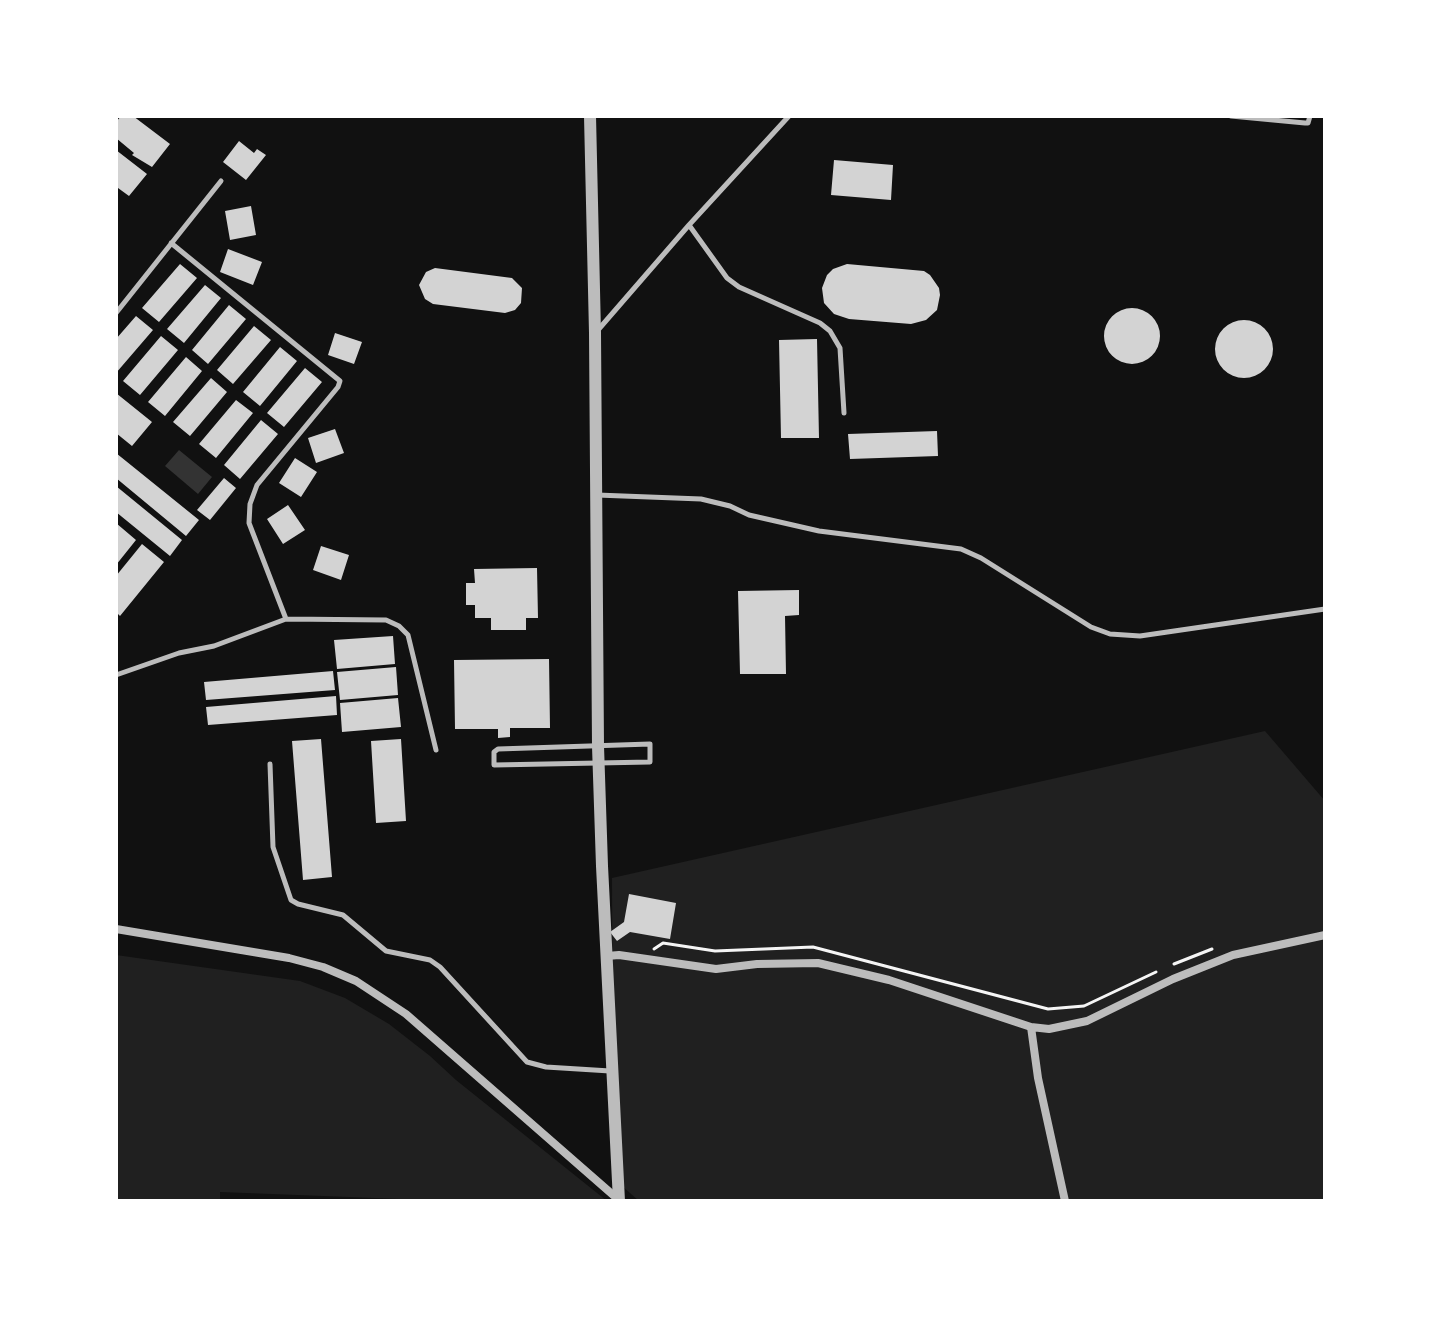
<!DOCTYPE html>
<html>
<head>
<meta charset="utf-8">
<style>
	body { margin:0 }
	#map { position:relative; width:1441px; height:1317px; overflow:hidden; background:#111; font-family:"Exo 2",sans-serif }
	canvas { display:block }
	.frame { position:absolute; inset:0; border:118px solid #fff; pointer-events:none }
</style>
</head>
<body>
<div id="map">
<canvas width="1441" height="1317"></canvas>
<div class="frame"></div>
</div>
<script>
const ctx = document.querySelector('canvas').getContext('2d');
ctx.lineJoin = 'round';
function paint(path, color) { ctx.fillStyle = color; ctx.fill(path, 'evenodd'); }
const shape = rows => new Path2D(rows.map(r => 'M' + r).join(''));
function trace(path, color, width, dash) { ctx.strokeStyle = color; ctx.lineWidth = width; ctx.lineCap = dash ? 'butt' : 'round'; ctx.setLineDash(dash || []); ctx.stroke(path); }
const green = shape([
	[1265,731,1325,801,1325,1201,639,1201,613,1178,612,878],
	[116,955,300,981,345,998,389,1024,430,1056,456,1080,607,1201,452,1201,220,1192,220,1201,116,1201]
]);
const water = shape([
	[179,450,212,477,198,494,165,466]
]);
const building = shape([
	[121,116,133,116,170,144,152,167,132,155,134,153,116,138,116,122],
	[239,141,254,153,257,149,266,155,246,180,223,162],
	[116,150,147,174,129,196,118,188,116,190],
	[834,160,893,165,891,200,831,195],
	[251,206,256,235,230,240,225,211],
	[228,249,262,262,253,285,220,272],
	[180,264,197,278,159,322,142,308],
	[847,264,924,271,930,275,939,288,940,295,937,310,926,320,911,324,849,319,834,314,824,303,822,288,827,275,833,269],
	[435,268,512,278,522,288,521,303,515,310,505,313,433,304,425,299,419,285,426,272],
	[205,285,221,298,184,343,167,329],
	[229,305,246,319,208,364,192,350],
	'1104 336a28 28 0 1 1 56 0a28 28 0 1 1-56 0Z',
	[136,316,153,330,116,373,116,339],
	'1215 349a29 29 0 1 1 58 0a29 29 0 1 1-58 0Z',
	[254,326,271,340,233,384,217,370],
	[335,333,362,342,354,364,328,355],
	[161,336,178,350,140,395,123,381],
	[817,339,819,438,781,438,779,340],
	[280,347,297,361,260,406,243,392],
	[186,357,202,371,165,416,148,402],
	[305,368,322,382,284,427,267,413],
	[211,378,227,392,190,436,173,422],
	[116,393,152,422,132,446,116,433],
	[236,400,253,413,216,458,199,444],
	[261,420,278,434,240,479,224,465],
	[335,429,344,453,316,463,308,438],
	[937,431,938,456,850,459,848,434],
	[116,453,199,520,186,536,116,478],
	[295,458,317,472,301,497,279,483],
	[224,478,236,488,210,520,197,510],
	[116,486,182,540,170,556,116,512],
	[288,505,305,530,283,544,267,519],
	[116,523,136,540,116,565],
	[142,544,164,562,120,616,116,612,116,576],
	[321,546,349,555,341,580,313,570],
	[537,568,538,618,526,618,526,630,491,630,491,618,475,618,475,605,466,605,466,583,475,583,474,569],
	[799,590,799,615,785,616,786,674,740,674,738,591],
	[393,636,395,664,337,669,334,640],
	[549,659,550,728,510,728,510,737,498,738,498,729,455,729,454,660],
	[396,667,398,695,340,700,337,672],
	[333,671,335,690,206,700,204,682],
	[336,696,337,715,208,725,206,707],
	[398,698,401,727,342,732,340,703],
	[321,739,332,877,303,880,292,741],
	[401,739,406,821,376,823,371,741],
	[629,894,676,903,670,939,630,932,617,941,610,932,624,922]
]);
const path = shape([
	[654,949,663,943,715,951,813,947,1048,1009,1084,1006,1156,972],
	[1174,964,1212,949]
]);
const service = shape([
	[1231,116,1305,123,1308,123,1310,116],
	[689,225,727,278,739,287,820,323,830,331,840,348,844,413],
	[171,243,340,381,338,387,257,485,250,504,249,523,286,619],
	[116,313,221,181],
	[598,330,689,225,789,116],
	[597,495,701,499,730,506,749,515,819,531,961,549,981,558,1091,627,1110,634,1140,636,1325,609],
	[116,675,179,653,214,646,286,619,386,620,399,626,408,635,436,750],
	[650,744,650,762,494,765,494,752,498,749,650,744],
	[270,764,273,847,291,900,298,904,343,915,386,951,430,960,440,967,527,1062,546,1067,610,1071]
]);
const minor = shape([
	[116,929,289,958,323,967,356,981,406,1014,620,1201],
	[607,956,619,955,716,969,757,964,818,963,889,980,1031,1027,1049,1029,1087,1021,1173,979,1233,955,1325,935],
	[1031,1027,1038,1078,1065,1201]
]);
const tertiary = shape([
	[590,116,595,333,598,746,602,866,619,1201]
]);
paint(green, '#202020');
paint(water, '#333');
paint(building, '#d3d3d3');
trace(path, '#f5f5f5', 3);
trace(service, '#bcbcbc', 5);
trace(minor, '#bcbcbc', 8);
trace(tertiary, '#bcbcbc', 12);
</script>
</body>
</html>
